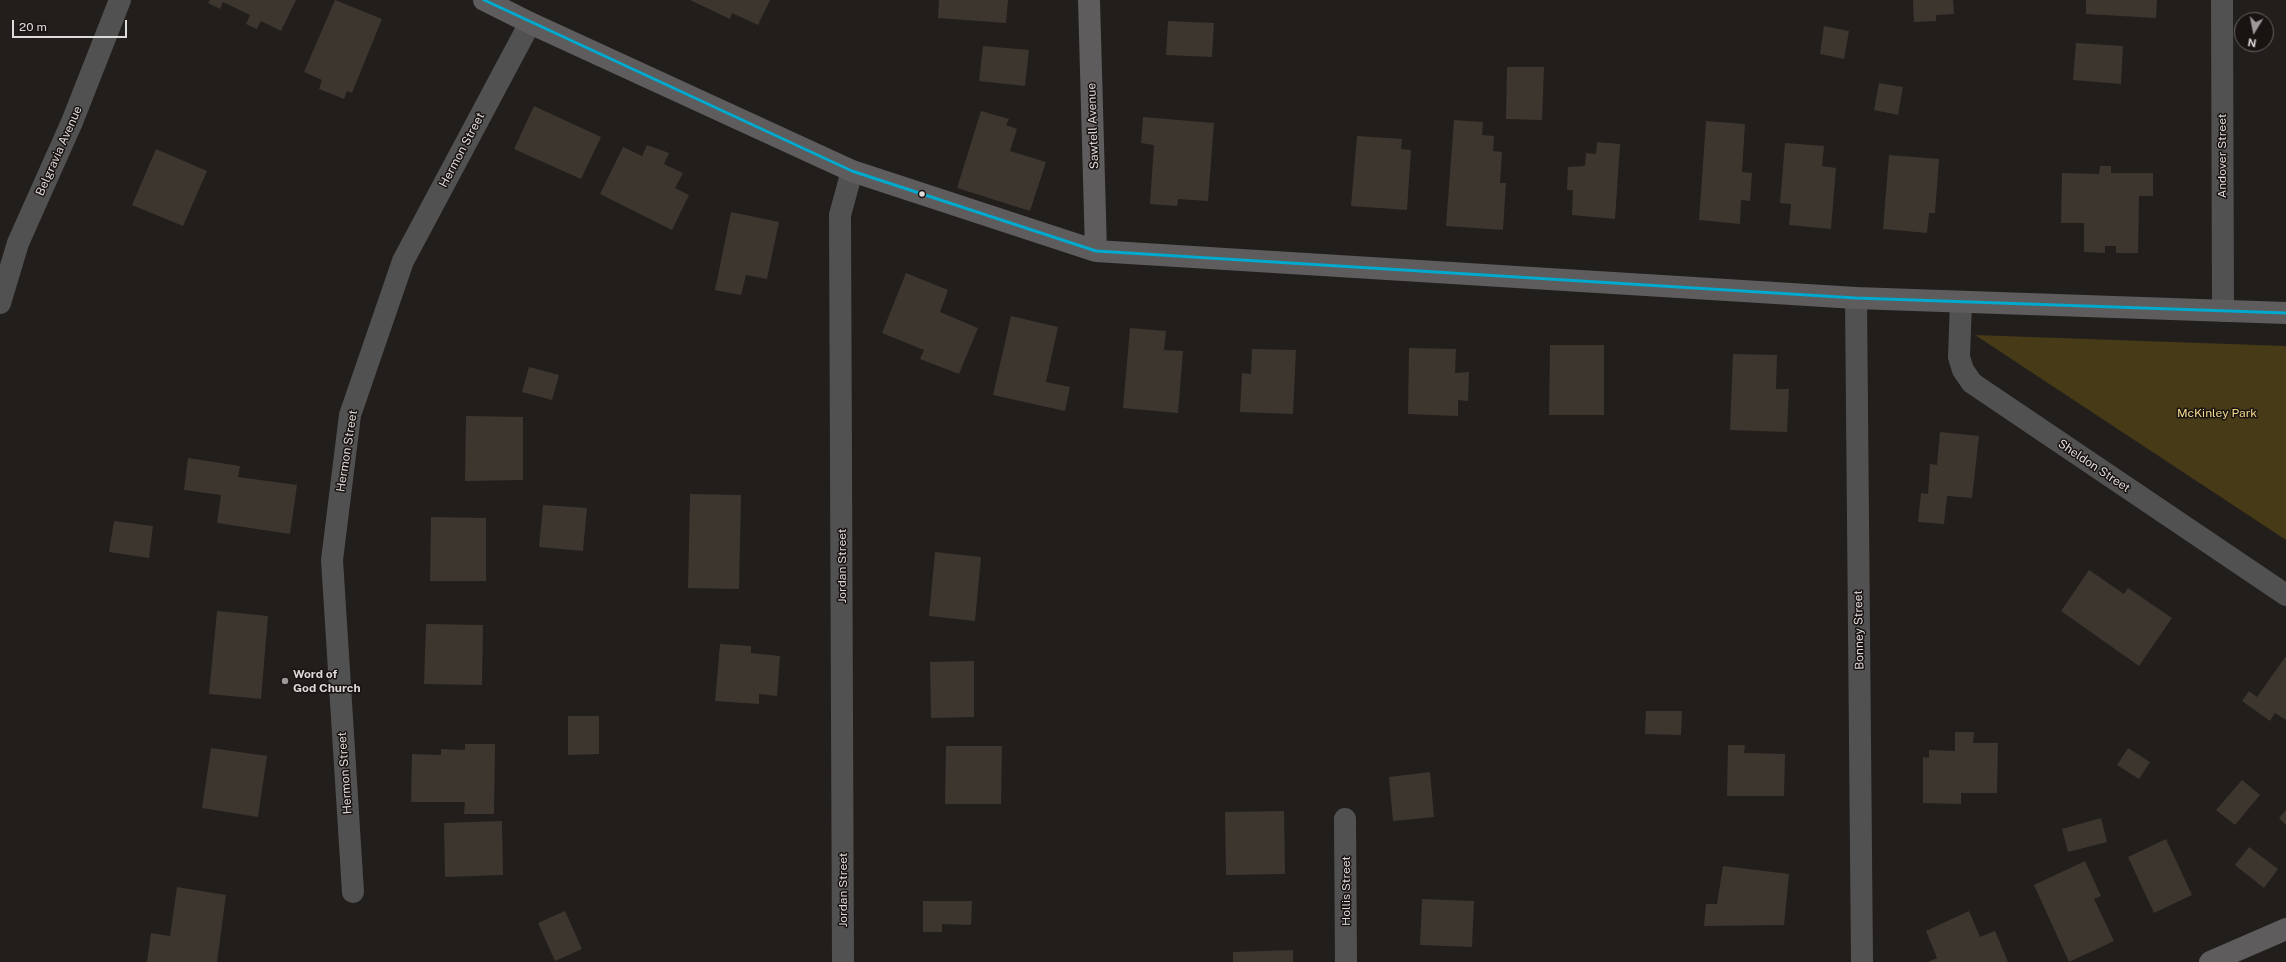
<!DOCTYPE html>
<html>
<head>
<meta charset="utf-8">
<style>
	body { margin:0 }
	#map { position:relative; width:2286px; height:962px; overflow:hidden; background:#211e1c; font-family:"Public Sans",sans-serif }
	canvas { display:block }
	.north { position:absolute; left:2234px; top:12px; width:40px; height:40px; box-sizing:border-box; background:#191412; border:1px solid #686462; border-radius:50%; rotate:190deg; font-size:11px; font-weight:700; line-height:16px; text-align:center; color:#dfdbda }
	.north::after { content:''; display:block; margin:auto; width:14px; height:18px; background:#9c9998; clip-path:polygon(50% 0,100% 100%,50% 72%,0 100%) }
	.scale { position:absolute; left:12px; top:20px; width:115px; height:18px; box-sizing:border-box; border:2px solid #dfdbda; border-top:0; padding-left:5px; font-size:12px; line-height:14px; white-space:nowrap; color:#dfdbda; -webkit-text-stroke:3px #191412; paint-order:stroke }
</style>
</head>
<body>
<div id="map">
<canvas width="2286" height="962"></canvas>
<div class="north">N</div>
<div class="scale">20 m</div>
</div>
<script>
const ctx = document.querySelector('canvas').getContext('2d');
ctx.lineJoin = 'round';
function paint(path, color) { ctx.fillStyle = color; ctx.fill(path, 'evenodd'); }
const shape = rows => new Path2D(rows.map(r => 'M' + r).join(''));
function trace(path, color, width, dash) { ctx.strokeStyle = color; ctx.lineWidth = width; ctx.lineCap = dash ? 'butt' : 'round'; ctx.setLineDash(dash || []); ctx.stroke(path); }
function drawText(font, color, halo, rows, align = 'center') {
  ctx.font = font + ' "Public Sans",sans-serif'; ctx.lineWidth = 3; ctx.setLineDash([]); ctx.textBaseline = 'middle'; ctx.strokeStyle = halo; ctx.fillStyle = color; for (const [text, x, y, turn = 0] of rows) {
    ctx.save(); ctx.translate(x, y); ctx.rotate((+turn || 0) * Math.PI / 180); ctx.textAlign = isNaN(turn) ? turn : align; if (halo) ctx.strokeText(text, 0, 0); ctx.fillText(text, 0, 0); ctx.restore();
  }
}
const green = shape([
	[1975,335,2286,346,2286,540]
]);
const building = shape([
	[210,0,296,0,281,31,261,21,257,29,246,24,250,15,223,2,220,9,208,3],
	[335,0,382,19,352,93,347,91,344,99,319,89,322,80,304,72],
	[690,0,770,0,758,25,732,13,730,19],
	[939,0,1008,0,1006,23,938,18],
	[1913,0,1953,0,1954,14,1936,15,1936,21,1914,22],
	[2086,0,2157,0,2156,18,2086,14],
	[1168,21,1214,23,1212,57,1166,55],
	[1824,26,1849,31,1844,59,1820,54],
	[2076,43,2123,46,2121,84,2073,80],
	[983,46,1029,50,1025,86,979,81],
	[1507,67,1544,67,1542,120,1506,119],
	[1879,83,1903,87,1898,115,1874,110],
	[534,106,601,137,581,179,514,149],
	[981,111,1009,119,1006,125,1017,129,1010,151,1046,162,1030,211,957,188],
	[1143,117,1214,123,1208,201,1178,199,1177,206,1150,204,1154,145,1141,143],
	[1454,120,1483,122,1482,135,1494,136,1493,151,1502,152,1500,183,1506,183,1503,230,1446,226],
	[1706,121,1745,124,1742,172,1752,173,1750,201,1741,200,1740,224,1699,220],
	[1357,136,1402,139,1401,149,1411,150,1407,210,1351,206],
	[1597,142,1620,144,1615,219,1572,215,1573,190,1567,190,1568,167,1585,166,1586,153,1596,154],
	[1785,143,1824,146,1822,166,1836,168,1831,229,1789,225,1791,204,1780,203],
	[647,145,669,153,664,164,683,173,675,188,689,195,672,230,600,194,623,147,642,156],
	[156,149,207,171,183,226,132,205],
	[1889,155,1939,159,1935,213,1929,213,1927,233,1883,229],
	[2100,166,2111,166,2111,173,2153,173,2153,196,2139,196,2138,253,2116,253,2116,246,2105,246,2105,253,2084,252,2084,223,2061,223,2062,173,2099,174],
	[731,212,779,222,767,279,746,275,741,295,715,290],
	[906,273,948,290,940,312,978,328,959,374,920,359,924,350,882,333],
	[1011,316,1058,327,1046,382,1070,387,1065,411,993,395],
	[1130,328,1166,331,1164,350,1183,351,1178,413,1123,408],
	[1550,345,1604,345,1604,415,1549,415],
	[1409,348,1456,349,1455,373,1469,372,1468,401,1458,400,1458,416,1408,414],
	[1252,349,1296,350,1293,414,1240,412,1242,373,1251,374],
	[1733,354,1777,355,1776,389,1789,389,1787,432,1730,430],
	[529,367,559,375,552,400,522,392],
	[466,416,523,417,523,480,465,481],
	[1940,432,1979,436,1972,498,1947,496,1944,524,1918,522,1921,493,1928,494,1930,464,1937,465],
	[188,458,240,466,238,477,297,485,290,534,217,523,221,495,184,490],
	[690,494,741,495,739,589,688,588],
	[543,505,587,508,583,551,539,547],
	[431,517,486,518,486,581,430,581],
	[114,521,153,526,149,558,109,552],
	[935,552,981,557,975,621,929,616],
	[2089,570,2124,594,2128,588,2172,618,2139,666,2061,611],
	[217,611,268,616,261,699,209,694],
	[426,624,483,625,482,685,424,684],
	[720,644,751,646,751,653,780,656,777,696,759,694,759,704,715,701],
	[2286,656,2286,720,2275,713,2270,721,2242,701,2249,691,2257,697],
	[974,661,974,717,931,718,930,662],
	[1646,711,1682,711,1681,735,1645,734],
	[568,716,599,716,599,754,568,755],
	[1955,732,1974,732,1973,743,1998,743,1997,793,1961,793,1961,804,1923,803,1923,757,1929,758,1929,750,1955,751],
	[465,744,495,744,494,814,464,814,465,802,411,802,412,754,441,755,441,749,465,750],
	[1728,745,1745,745,1744,753,1785,754,1784,796,1727,796],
	[946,746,1002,746,1001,804,945,804],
	[211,748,267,756,258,817,202,808],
	[2128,748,2150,762,2139,779,2117,765],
	[1430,772,1434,817,1393,821,1389,777],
	[2242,780,2260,795,2235,825,2216,810],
	[2286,810,2286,825,2279,818],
	[1284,811,1285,874,1226,875,1225,812],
	[2101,818,2107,842,2068,852,2062,829],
	[502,821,503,875,445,877,444,823],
	[2166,839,2192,895,2154,913,2128,857],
	[2249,847,2278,869,2264,888,2235,865],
	[2085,861,2101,896,2094,899,2114,941,2069,962,2034,885],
	[1723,866,1789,874,1784,925,1704,926,1706,904,1717,904],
	[177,887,226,895,217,962,147,962,151,933,170,936],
	[1422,899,1474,901,1472,947,1420,945],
	[923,901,972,901,971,925,942,924,942,932,923,932],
	[565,911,582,949,555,961,538,923],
	[1969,911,1980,937,1995,931,2008,962,1928,962,1937,958,1926,931],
	[1293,950,1293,962,1233,962,1233,952]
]);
const street = shape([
	[2222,0,2223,311],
	[1856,298,1862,962],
	[1961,302,1959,357,1963,370,1972,383,2286,595],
	[0,303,18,243,72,122,120,0],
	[1345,819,1346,962],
	[353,892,332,560,350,415,403,261,530,23],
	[843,962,840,215,852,171]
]);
const secondary = shape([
	[484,0,530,23,852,171,1096,251,1856,298,2286,313],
	[1089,0,1096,251],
	[2210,962,2286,929]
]);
const bus1 = shape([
	[484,0,852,171,1096,251,1856,298,2286,313]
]);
const markers = [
	[922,194,3.5,"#dfdbda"],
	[285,681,4,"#9c9998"]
];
const streetNames = [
	["Sawtell Avenue",1093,126,-92],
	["Hermon Street",462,150,-62],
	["Belgravia Avenue",59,151,-66],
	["Andover Street",2222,156,-90],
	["Hermon Street",347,451,-81],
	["Sheldon Street",2094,466,34],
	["Jordan Street",842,566,-90],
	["Bonney Street",1859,630,-91],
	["Hermon Street",345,773,-94],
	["Jordan Street",843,890,-90],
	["Hollis Street",1346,891,-90]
];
const parkNames = [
	["McKinley Park",2217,413]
];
const poiNames = [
	["Word of",293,674],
	["God Church",293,688]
];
paint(green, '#463a17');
paint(building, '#3d362f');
trace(street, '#525151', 22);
trace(secondary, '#5e5c5c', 22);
trace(bus1, '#00a9ce', 3);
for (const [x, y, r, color] of markers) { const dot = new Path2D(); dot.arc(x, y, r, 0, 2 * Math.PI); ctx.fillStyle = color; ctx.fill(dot); trace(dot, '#191412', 1.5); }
drawText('12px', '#dfdbda', '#191412', streetNames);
drawText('12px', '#f3d88e', '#191412', parkNames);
drawText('bold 12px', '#dfdbda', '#191412', poiNames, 'left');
</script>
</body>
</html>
